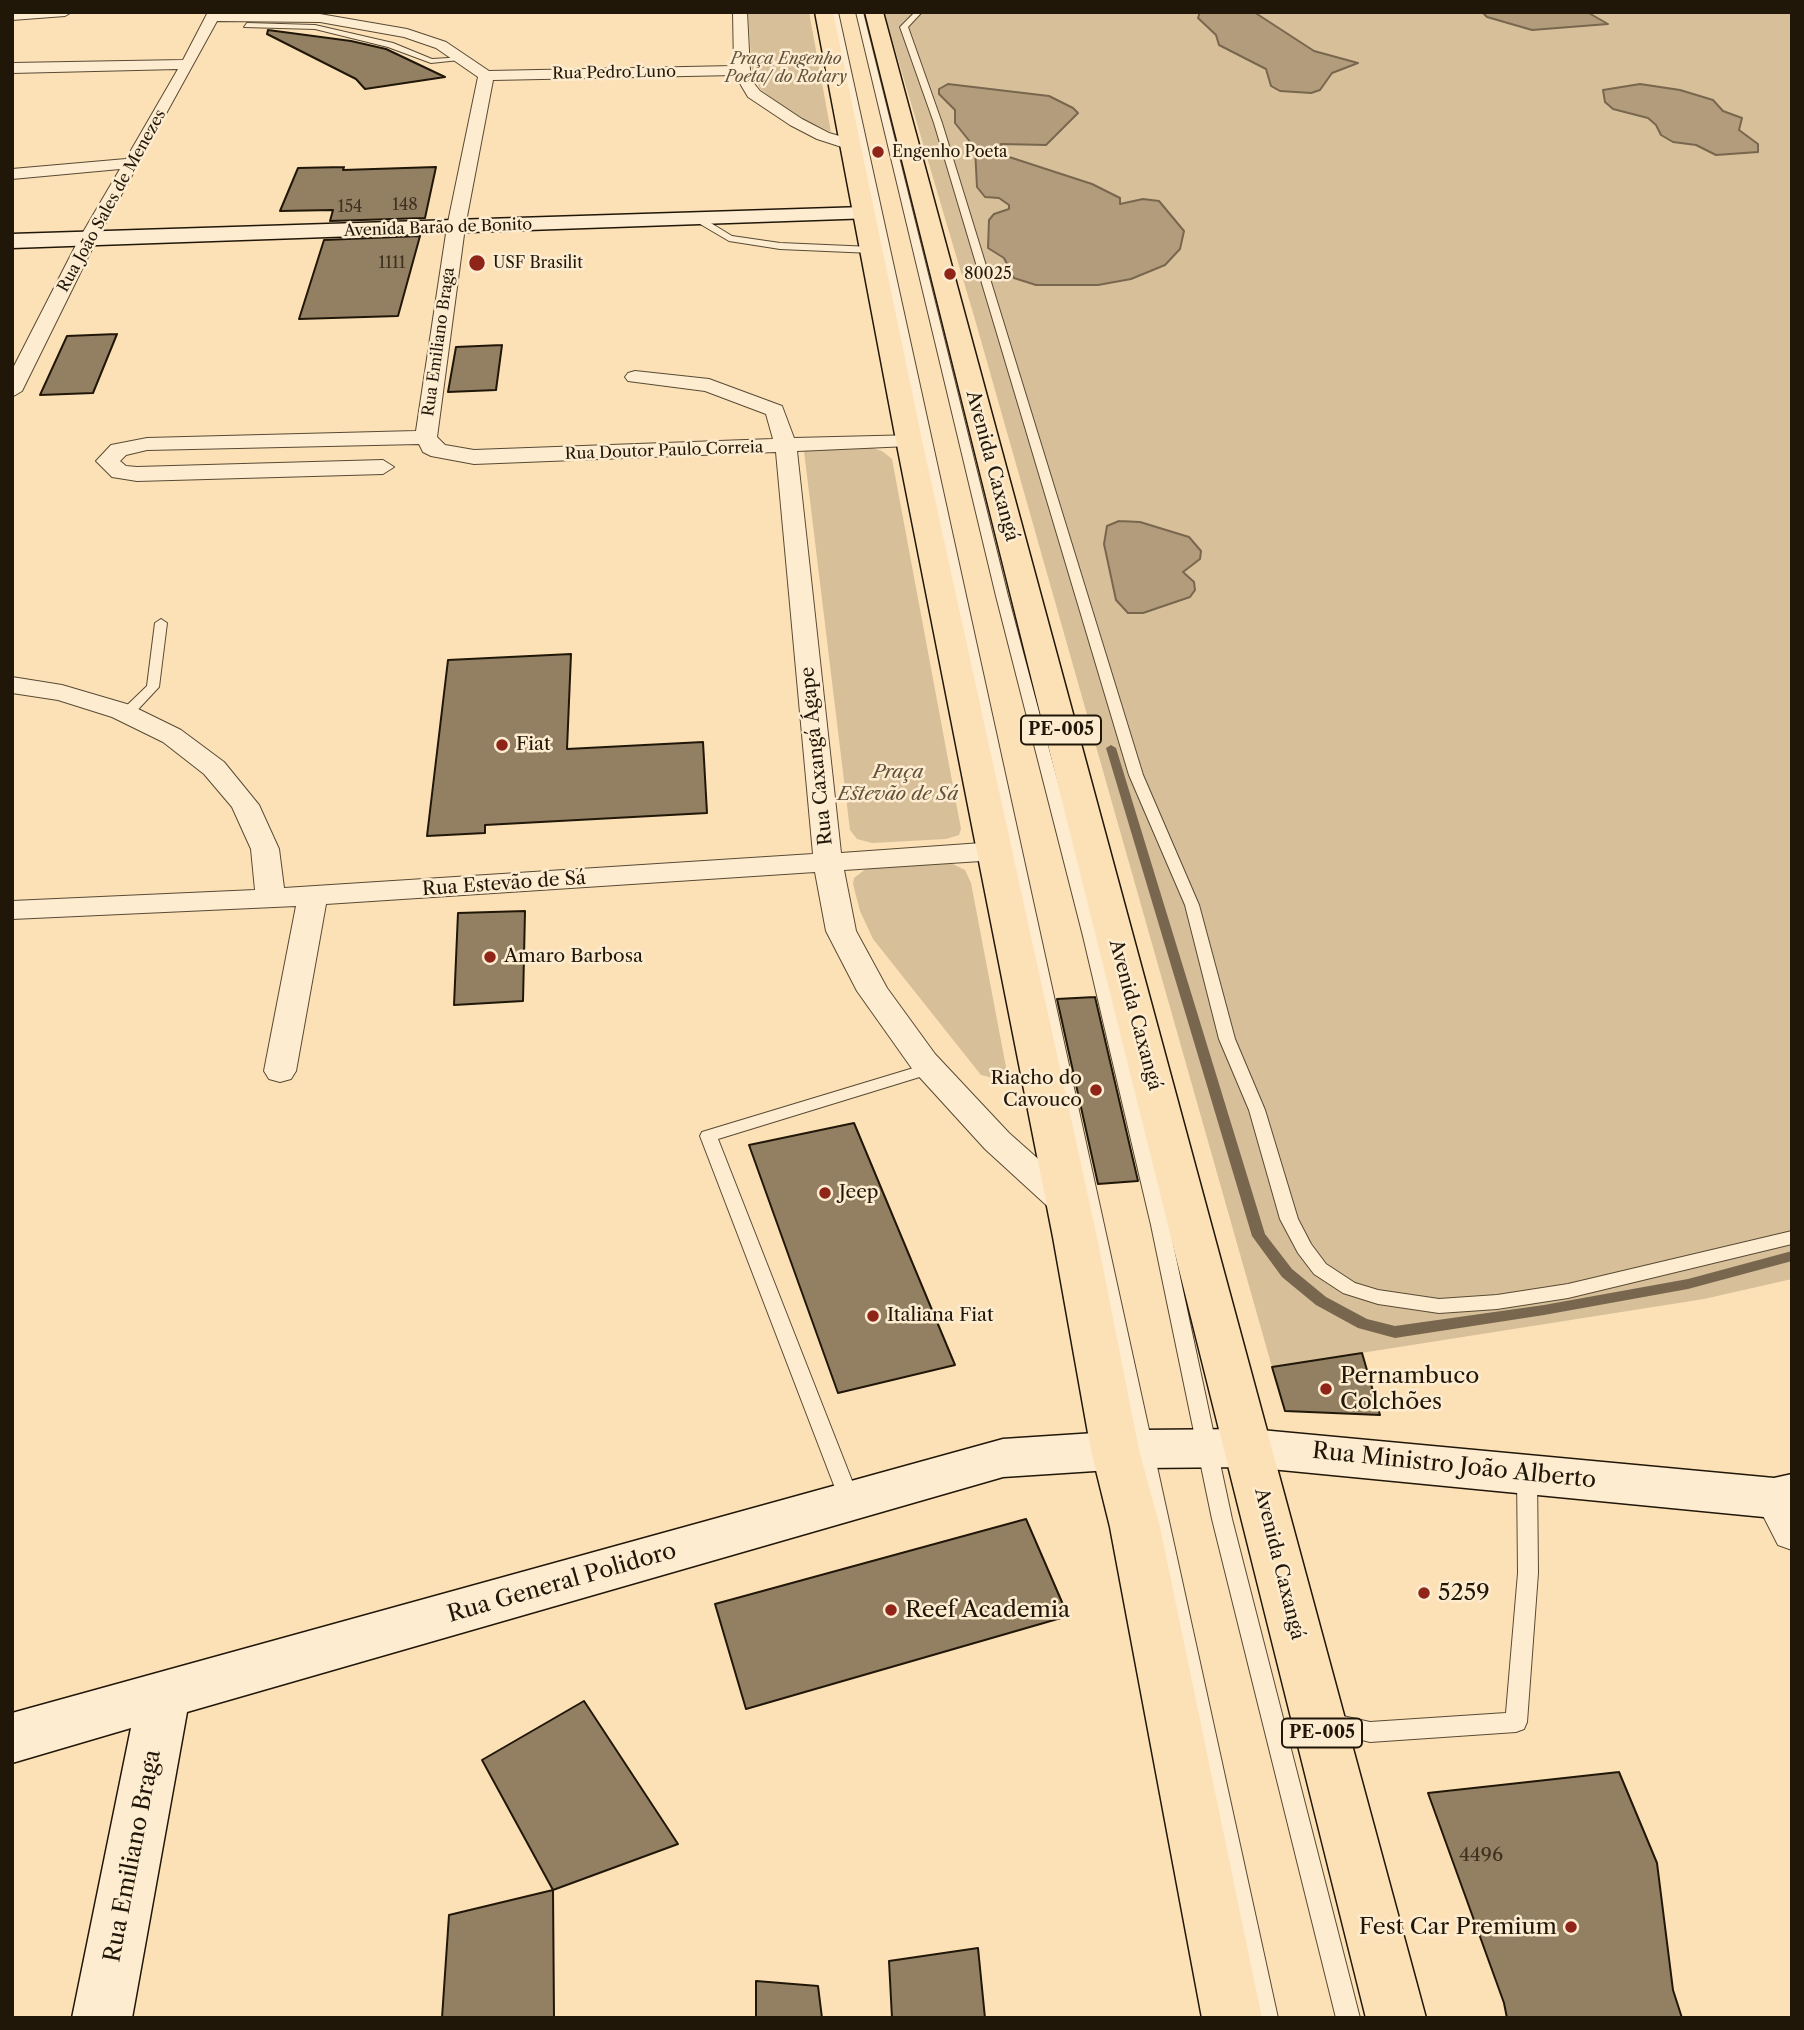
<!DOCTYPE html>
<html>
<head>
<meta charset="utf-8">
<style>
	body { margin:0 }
	#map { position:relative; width:1804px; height:2030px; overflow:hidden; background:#fce1b7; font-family:"Libre Caslon Text",serif }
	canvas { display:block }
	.frame { position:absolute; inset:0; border:14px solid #211709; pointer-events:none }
</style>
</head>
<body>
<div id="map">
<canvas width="1804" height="2030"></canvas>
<div class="frame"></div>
</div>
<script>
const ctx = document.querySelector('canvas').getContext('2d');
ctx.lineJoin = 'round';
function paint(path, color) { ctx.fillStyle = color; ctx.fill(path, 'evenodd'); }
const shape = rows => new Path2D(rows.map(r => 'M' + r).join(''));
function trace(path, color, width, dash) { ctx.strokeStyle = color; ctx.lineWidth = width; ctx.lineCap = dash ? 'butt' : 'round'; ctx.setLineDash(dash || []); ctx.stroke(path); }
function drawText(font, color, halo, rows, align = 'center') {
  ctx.font = font + ' "Libre Caslon Text",serif'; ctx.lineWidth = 5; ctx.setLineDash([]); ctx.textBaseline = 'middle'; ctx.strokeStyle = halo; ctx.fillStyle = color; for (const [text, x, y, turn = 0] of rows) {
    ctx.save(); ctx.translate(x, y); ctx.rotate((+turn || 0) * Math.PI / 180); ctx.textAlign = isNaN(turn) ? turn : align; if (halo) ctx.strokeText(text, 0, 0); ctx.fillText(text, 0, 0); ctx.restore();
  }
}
const green = shape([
	[748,12,809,12,831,132,794,115,760,89,752,72],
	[884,12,1792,12,1792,1279,1704,1299,1272,1367,976,323],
	[870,447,882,451,892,459,961,829,959,835,946,839,872,843,857,839,850,830,804,451],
	[947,861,965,870,971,883,1006,1067,1003,1075,996,1079,981,1075,873,939,860,911,853,884,854,878,867,868]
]);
const water = shape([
	[1200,12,1254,12,1314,51,1358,63,1332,73,1320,90,1311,93,1280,91,1271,86,1266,69,1219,45,1216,35,1198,18,1200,12],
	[1482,12,1587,12,1608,24,1532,30,1487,17,1482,12],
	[948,84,1049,96,1073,108,1078,113,1046,145,1001,144,1003,155,1092,184,1120,198,1120,204,1143,199,1159,201,1184,231,1180,249,1165,265,1131,279,1098,285,1036,285,1014,278,1004,258,988,248,989,220,994,214,1009,209,1009,205,999,198,985,197,977,187,975,148,955,123,955,110,939,94,939,89,948,84],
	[1640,84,1680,90,1713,100,1723,111,1742,118,1739,130,1758,144,1758,152,1716,155,1696,145,1673,142,1661,135,1656,125,1648,118,1613,109,1605,102,1603,90,1640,84],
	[1119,521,1140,522,1189,537,1201,551,1200,559,1183,572,1194,582,1195,590,1190,597,1143,613,1128,613,1116,600,1104,544,1107,526,1119,521]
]);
const stream = shape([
	[1111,745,1116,748,1265,1234,1292,1269,1326,1297,1367,1319,1395,1326,1544,1305,1688,1279,1792,1251,1792,1261,1688,1289,1544,1315,1395,1338,1358,1328,1316,1305,1282,1277,1252,1236,1106,748,1111,745]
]);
const building = shape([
	[268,30,351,41,386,49,445,77,365,89,356,79,267,34,268,30],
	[344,167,343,170,436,167,425,218,330,221,333,210,280,211,298,168,344,167],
	[420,236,398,316,299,319,324,240,420,236],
	[117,334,93,393,40,395,67,336,117,334],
	[502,345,496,390,448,392,456,347,502,345],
	[571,654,567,749,703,742,707,813,485,825,485,833,427,836,448,660,571,654],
	[525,911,523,1001,454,1005,458,913,525,911],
	[1095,997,1138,1181,1098,1184,1057,999,1095,997],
	[854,1123,955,1365,838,1393,749,1145,854,1123],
	[1362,1353,1380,1415,1285,1411,1272,1367,1362,1353],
	[1026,1519,1068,1616,746,1709,715,1604,1026,1519],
	[584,1701,678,1844,553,1890,482,1760,584,1701],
	[1619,1772,1657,1863,1673,1990,1682,2018,1507,2018,1504,2003,1428,1793,1619,1772],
	[553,1890,554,2018,442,2018,449,1915,553,1890],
	[978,1948,985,2018,892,2018,889,1961,978,1948],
	[756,1981,818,1986,822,2018,756,2018,756,1981]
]);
const lane = shape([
	[831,12,838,12,1278,2018,1254,2018,831,12],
	[856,12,863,12,1008,596,1099,936,1169,1225,1232,1519,1360,2018,1336,2018,1212,1519,1151,1225,1083,936,996,596,856,12],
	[915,12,922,12,908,27,942,123,1143,775,1199,905,1235,1039,1265,1110,1298,1219,1311,1244,1326,1264,1355,1283,1378,1290,1439,1299,1497,1295,1568,1284,1792,1231,1792,1244,1568,1298,1497,1309,1439,1313,1378,1304,1343,1293,1314,1274,1298,1253,1280,1219,1249,1110,1219,1039,1185,905,1129,775,934,123,900,27,915,12],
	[247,23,315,25,393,43,432,59,465,57,469,59,431,63,388,47,315,29,244,27,247,23],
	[695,217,701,217,732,236,780,243,872,247,877,250,872,253,780,249,729,241,695,221,695,217],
	[161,619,167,623,159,687,131,717,121,717,121,711,147,686,155,623,161,619],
	[930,1063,938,1068,936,1072,718,1139,860,1501,857,1507,850,1509,843,1507,840,1501,700,1136,702,1132,930,1063],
	[1527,1467,1534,1469,1537,1475,1538,1573,1527,1722,1524,1729,1516,1732,1370,1742,1321,1730,1318,1723,1321,1716,1329,1713,1370,1722,1506,1713,1518,1573,1517,1475,1520,1469,1527,1467]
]);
const street = shape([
	[12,12,72,12,65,16,12,20,12,12],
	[208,12,320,14,407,29,446,42,489,71,734,66,733,12,747,12,750,70,752,81,760,91,802,119,829,133,857,141,859,145,851,150,817,139,790,125,748,97,735,75,493,80,465,227,437,437,445,445,474,450,773,439,766,414,705,391,628,381,625,377,628,373,635,371,709,379,782,406,794,438,917,435,920,440,909,446,797,451,841,853,996,842,1006,845,1010,851,1006,857,996,860,844,870,856,931,887,988,935,1054,1009,1133,1080,1196,1085,1205,1080,1214,1068,1218,1056,1214,985,1149,913,1070,857,991,826,931,815,872,326,904,296,1071,291,1079,280,1082,269,1079,264,1071,296,906,12,919,12,901,255,890,251,849,232,807,204,774,163,742,112,717,58,700,12,693,12,677,62,685,130,705,181,730,224,762,259,805,279,849,284,888,813,854,776,452,474,464,431,456,423,452,419,444,147,450,126,455,120,461,126,466,137,467,383,460,394,467,383,474,137,481,112,477,96,461,111,445,147,438,416,431,447,227,478,77,436,48,404,37,320,22,217,21,97,239,22,391,12,397,12,370,79,239,120,169,12,179,12,169,126,159,178,69,12,73,12,63,183,60,208,12],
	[1774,1481,1788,1486,1792,1493,1792,1550,1778,1545,1754,1498,1760,1486,1774,1481]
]);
const secondary = shape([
	[864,207,875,213,872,218,12,248,12,234,864,207],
	[1250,1429,1774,1478,1792,1474,1792,1514,1774,1518,1250,1467,1141,1468,1003,1477,187,1712,132,2018,72,2018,131,1728,12,1763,12,1713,1003,1439,1141,1430,1250,1429]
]);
const primary = shape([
	[815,12,833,12,922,440,1097,1237,1139,1450,1160,1527,1262,2018,1202,2018,1110,1527,1091,1450,1053,1237,896,440,815,12],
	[865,12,883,12,1426,2018,1366,2018,865,12]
]);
const markers = [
	[878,152,7,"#8f2418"],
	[477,263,9,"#8f2418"],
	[950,274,7,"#8f2418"],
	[502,745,7,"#8f2418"],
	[490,957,7,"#8f2418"],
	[1096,1090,7,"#8f2418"],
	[825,1193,7,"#8f2418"],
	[873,1316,7,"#8f2418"],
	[1326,1389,7,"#8f2418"],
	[1424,1593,7,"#8f2418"],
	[891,1610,7,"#8f2418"],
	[1571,1927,7,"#8f2418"]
];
const farParknames = [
	["Praça Engenho",786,59],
	["Poeta/ do Rotary",786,77]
];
const farStreetnames = [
	["Rua Pedro Luno",614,73,-1],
	["Rua João Sales de Menezes",112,201,-61],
	["Avenida Barão de Bonito",438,228,-2],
	["Rua Emiliano Braga",439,342,-82],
	["Rua Doutor Paulo Correia",664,451,-2]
];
const farPoinames = [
	["Engenho Poeta",892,152],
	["USF Brasilit",493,263],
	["80025",964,274]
];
const numberNames = [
	["148",405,205],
	["154",350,207],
	["1111",392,263]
];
const shields = [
	[1061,730,80],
	[1322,1733,80]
];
const shieldNames = [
	["PE-005",1061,730],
	["PE-005",1322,1733]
];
const streetNames = [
	["Avenida Caxangá",992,466,75],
	["Rua Caxangá Ágape",817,756,-96],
	["Rua Estevão de Sá",504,884,-4],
	["Avenida Caxangá",1135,1015,75],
	["Avenida Caxangá",1279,1564,76]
];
const poiNames = [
	["Fiat",516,745],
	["Amaro Barbosa",504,957],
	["Riacho do",1082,1079,"right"],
	["Cavouco",1082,1101,"right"],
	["Jeep",839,1193],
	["Italiana Fiat",887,1316]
];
const parkNames = [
	["Praça",898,773],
	["Estevão de Sá",898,795]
];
const nearNumbernames = [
	["4496",1481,1856]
];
const nearPoinames = [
	["Pernambuco",1340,1376],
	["Colchões",1340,1402],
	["5259",1438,1593],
	["Reef Academia",905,1610],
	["Fest Car Premium",1557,1927,"right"]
];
const nearStreetnames = [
	["Rua Ministro João Alberto",1454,1466,6],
	["Rua General Polidoro",562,1583,-16],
	["Rua Emiliano Braga",133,1856,-79]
];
paint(green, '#d7bf99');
paint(water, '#b29c7c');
trace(water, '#78674e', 2);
paint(stream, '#78674e');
paint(building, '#938063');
trace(building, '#211709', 2);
trace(lane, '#584a34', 2);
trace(street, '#584a34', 2);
trace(secondary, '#211709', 3);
trace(primary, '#211709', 3);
paint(lane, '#fdecd0');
paint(street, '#fdecd0');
paint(secondary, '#fdecd0');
paint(primary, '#fce1b7');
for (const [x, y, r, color] of markers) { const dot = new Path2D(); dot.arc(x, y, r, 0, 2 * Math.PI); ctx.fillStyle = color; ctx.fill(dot); trace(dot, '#fdecd0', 2.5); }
drawText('italic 16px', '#61523b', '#fdecd0', farParknames);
drawText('16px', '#211709', '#fdecd0', farStreetnames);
drawText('16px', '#211709', '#fdecd0', farPoinames, 'left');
drawText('16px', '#3e3120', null, numberNames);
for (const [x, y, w] of shields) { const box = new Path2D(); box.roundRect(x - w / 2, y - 14.5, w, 29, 5); ctx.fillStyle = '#fdecd0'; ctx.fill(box); trace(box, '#211709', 2); }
drawText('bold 18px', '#211709', null, shieldNames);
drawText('19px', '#211709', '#fdecd0', streetNames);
drawText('19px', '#211709', '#fdecd0', poiNames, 'left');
drawText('italic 19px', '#61523b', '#fdecd0', parkNames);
drawText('19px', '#3e3120', null, nearNumbernames);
drawText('23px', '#211709', '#fdecd0', nearPoinames, 'left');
drawText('23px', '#211709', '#fdecd0', nearStreetnames);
</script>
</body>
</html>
